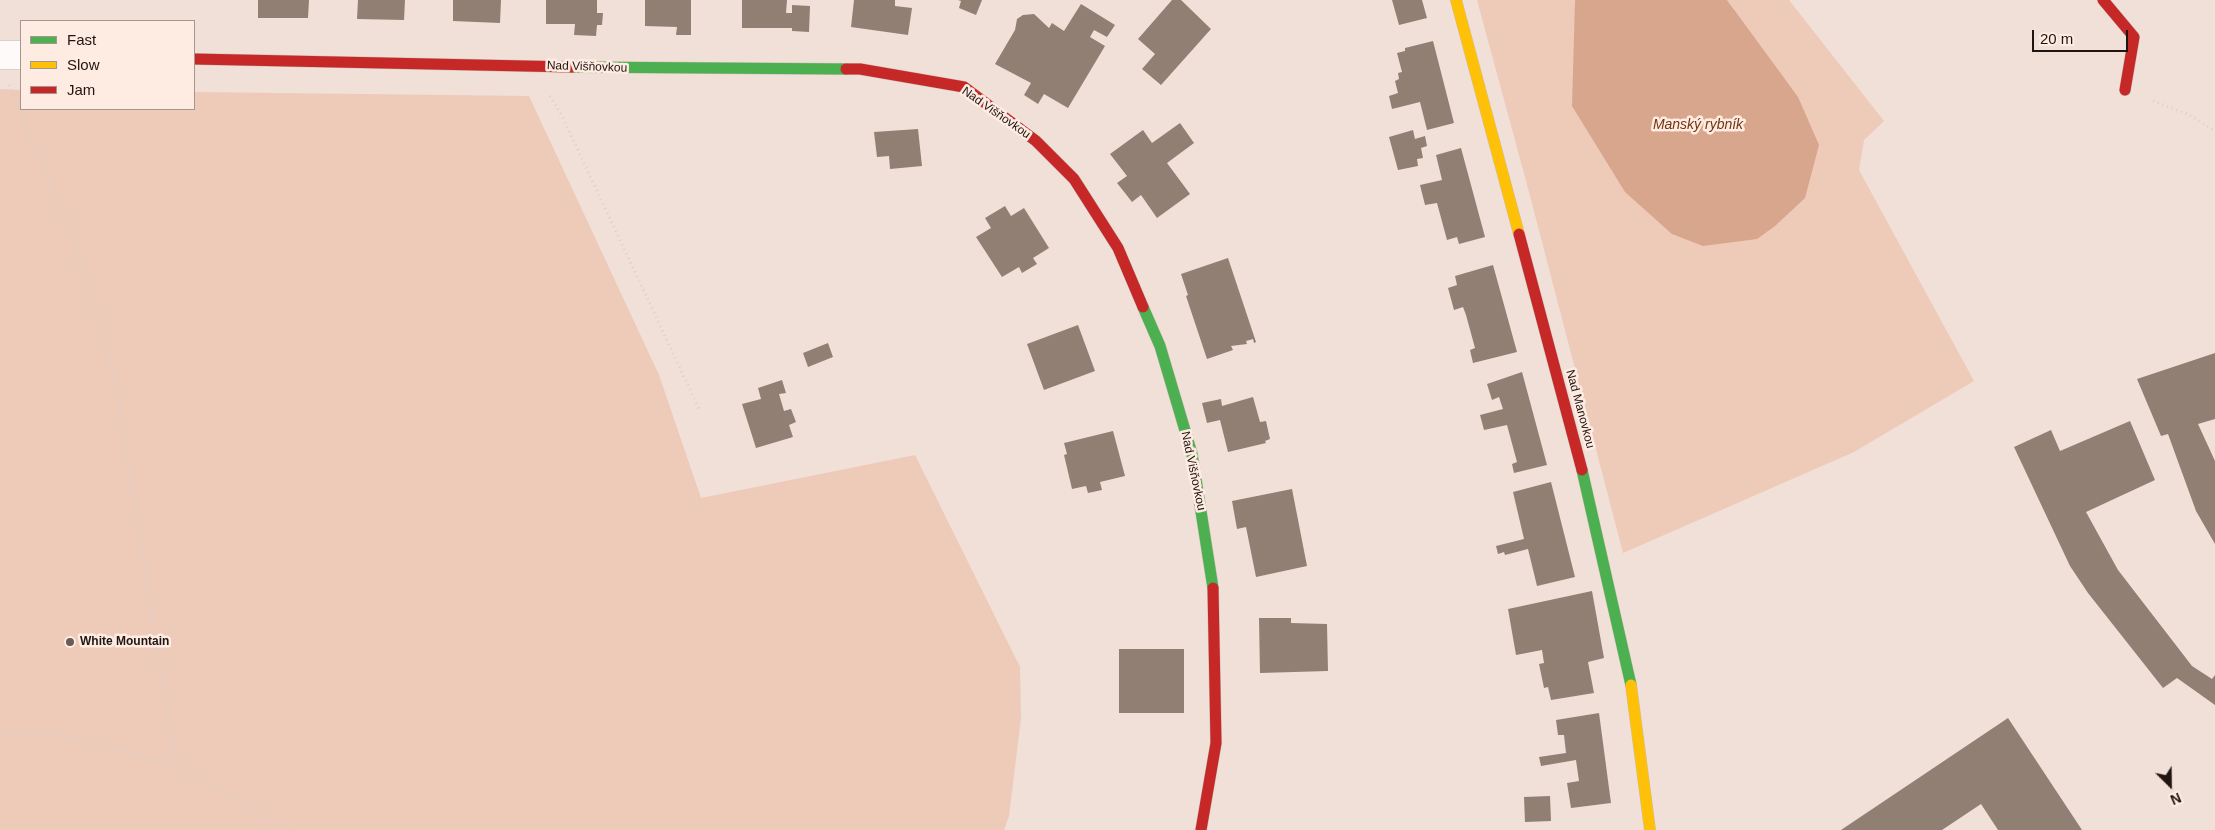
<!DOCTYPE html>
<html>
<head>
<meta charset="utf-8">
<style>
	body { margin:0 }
	#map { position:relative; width:2215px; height:830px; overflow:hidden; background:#f0e0d8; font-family:Arial,sans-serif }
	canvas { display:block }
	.legend { position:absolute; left:20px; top:20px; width:175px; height:90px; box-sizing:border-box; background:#feece3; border:1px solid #a5968f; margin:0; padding:6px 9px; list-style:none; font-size:15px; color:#201510 }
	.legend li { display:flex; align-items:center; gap:10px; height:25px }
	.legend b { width:25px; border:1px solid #a5968f }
	.north { position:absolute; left:2145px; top:760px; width:50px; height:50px; -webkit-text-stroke:4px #feece3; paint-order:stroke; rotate:157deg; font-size:14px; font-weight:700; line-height:20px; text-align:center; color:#201510 }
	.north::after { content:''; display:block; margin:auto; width:18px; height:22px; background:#201510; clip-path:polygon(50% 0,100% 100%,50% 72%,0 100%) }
	.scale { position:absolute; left:2032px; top:30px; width:96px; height:22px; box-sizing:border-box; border:2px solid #201510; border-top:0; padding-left:6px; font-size:15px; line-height:18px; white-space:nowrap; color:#201510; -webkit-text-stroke:4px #feece3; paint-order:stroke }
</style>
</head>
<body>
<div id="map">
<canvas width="2215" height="830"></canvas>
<ul class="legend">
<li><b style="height:6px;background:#4caf50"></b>Fast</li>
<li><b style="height:6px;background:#ffc107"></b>Slow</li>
<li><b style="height:6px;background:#c62828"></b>Jam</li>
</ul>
<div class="north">N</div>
<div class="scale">20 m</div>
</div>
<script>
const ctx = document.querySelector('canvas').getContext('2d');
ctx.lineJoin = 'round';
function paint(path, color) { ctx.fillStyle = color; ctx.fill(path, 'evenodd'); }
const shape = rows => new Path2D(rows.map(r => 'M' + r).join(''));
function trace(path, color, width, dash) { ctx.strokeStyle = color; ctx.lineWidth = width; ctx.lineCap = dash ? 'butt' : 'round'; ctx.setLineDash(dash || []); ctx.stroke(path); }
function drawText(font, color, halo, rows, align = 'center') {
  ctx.font = font + ' Arial,sans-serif'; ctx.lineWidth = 5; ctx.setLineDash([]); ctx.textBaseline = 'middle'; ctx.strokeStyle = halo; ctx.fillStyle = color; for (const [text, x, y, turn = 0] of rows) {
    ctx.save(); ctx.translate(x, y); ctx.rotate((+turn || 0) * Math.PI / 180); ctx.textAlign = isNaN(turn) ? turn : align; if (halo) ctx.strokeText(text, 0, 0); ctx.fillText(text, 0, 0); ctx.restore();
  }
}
const green = shape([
	[1477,0,1575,0,1574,3,1734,9,1727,0,1789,0,1884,121,1864,140,1859,170,1974,381,1854,452,1623,553,1529,192],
	[0,89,21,90,21,109,194,109,194,92,529,96,659,375,701,498,915,455,1020,667,1021,718,1009,816,1004,830,0,830]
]);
const water = shape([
	[1575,0,1727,0,1798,97,1819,145,1805,198,1775,226,1757,239,1703,246,1672,234,1625,192,1572,106]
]);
const building = shape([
	[258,0,309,0,308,18,258,18],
	[358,0,405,0,404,20,357,19],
	[453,0,501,0,500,23,453,21],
	[546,0,597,0,597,13,603,13,602,25,597,25,596,36,574,35,575,24,546,24],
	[645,0,691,0,691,35,676,35,677,27,645,26],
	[742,0,787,0,786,13,792,13,792,5,810,6,809,32,792,31,792,28,742,28],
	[854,0,895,0,895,6,912,8,908,35,851,27],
	[958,0,982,0,976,15,959,8,961,1],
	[1172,0,1181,0,1211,29,1161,85,1142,69,1155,54,1138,39],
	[1392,0,1422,0,1427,18,1399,25],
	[1081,4,1115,25,1107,37,1094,30,1090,37,1105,46,1068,108,1044,94,1038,104,1024,95,1031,83,995,64,1015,30,1017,19,1023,15,1034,14,1049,28,1052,23,1064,31],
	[1433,41,1454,123,1427,130,1420,102,1392,109,1389,96,1398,93,1395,81,1399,79,1398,73,1402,72,1397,53,1405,51,1405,48],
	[1180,123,1194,143,1167,163,1190,194,1157,218,1141,195,1132,202,1125,193,1117,183,1127,176,1110,154,1143,130,1152,143],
	[918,129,922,166,890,169,889,156,877,157,874,132],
	[1413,130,1415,139,1425,136,1427,146,1421,148,1423,158,1417,159,1418,166,1398,170,1389,137],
	[1461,148,1485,237,1459,244,1457,237,1447,240,1437,203,1425,205,1420,185,1442,180,1436,155],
	[1005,206,1011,216,1024,208,1049,248,1033,258,1037,264,1022,273,1019,267,1002,277,976,237,991,228,985,218],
	[1228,258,1256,342,1254,343,1253,339,1246,341,1247,344,1231,346,1233,350,1207,359,1186,296,1188,295,1181,274],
	[1493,265,1517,352,1473,363,1470,350,1475,348,1466,315,1463,307,1454,310,1448,288,1457,285,1455,276],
	[1078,325,1095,371,1044,390,1027,344],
	[828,343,833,357,808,367,803,353],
	[2215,353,2215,419,2198,424,2215,461,2215,544,2196,511,2168,434,2161,436,2137,379],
	[1522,372,1547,465,1514,473,1512,464,1517,462,1507,425,1484,430,1480,415,1503,409,1499,397,1492,400,1487,384],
	[782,380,786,393,779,394,784,411,791,409,796,422,789,425,793,437,756,448,742,404,761,399,758,388],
	[1253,397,1260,422,1266,421,1270,439,1265,441,1266,443,1228,452,1220,420,1207,423,1202,403,1221,399,1222,406],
	[2130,421,2155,480,2086,512,2118,570,2192,666,2212,679,2215,675,2215,705,2177,678,2163,688,2088,593,2070,566,2014,447,2051,430,2060,451],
	[1113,431,1125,476,1100,482,1102,490,1088,493,1086,486,1072,489,1064,455,1067,454,1064,443],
	[1551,482,1575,577,1537,586,1528,549,1505,555,1504,552,1498,554,1496,546,1524,539,1513,492],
	[1292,489,1307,566,1256,577,1246,527,1237,529,1232,501],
	[1592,591,1604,658,1588,662,1594,693,1551,700,1548,687,1544,688,1539,664,1544,663,1542,650,1516,655,1508,609],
	[1259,618,1291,618,1291,623,1327,624,1328,671,1260,673],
	[1119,649,1184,649,1184,713,1119,713],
	[1599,713,1611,803,1571,808,1567,783,1579,781,1576,760,1541,766,1539,757,1566,753,1564,735,1558,735,1556,720],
	[2008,718,2082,830,1998,830,1981,804,1942,830,1841,830],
	[1550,796,1551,821,1525,822,1524,797]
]);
const path = shape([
	[9,85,72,234,114,372,176,766],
	[550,96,561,114,700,411],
	[2153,101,2188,114,2215,131],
	[0,733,59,734,176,766,290,830]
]);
const street = shape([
	[0,55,21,55]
]);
const fast = shape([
	[572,67,846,69],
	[1143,307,1160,346,1192,454,1213,588],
	[1582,470,1631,685]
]);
const slow = shape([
	[1456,0,1519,234],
	[1631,685,1650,830]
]);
const jam = shape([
	[2103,0,2134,37,2125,90],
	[194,59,572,67],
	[846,69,860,69,964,87,1036,141,1074,179,1118,248,1143,307],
	[1519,234,1582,470],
	[1201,830,1216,743,1213,588]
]);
const markers = [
	[70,642,5,"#695c56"]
];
const streetNames = [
	["Nad Višňovkou",587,67,2],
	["Nad Višňovkou",996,113,35],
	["Nad Manovkou",1580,409,75],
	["Nad Višňovkou",1193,471,78]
];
const poiNames = [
	["White Mountain",80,642]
];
const waterNames = [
	["Manský rybník",1698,125]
];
paint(green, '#eecab8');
paint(water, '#d8a68c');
paint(building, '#917f74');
trace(street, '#cbbeb7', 29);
trace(fast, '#cbbeb7', 12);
trace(slow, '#cbbeb7', 12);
trace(jam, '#cbbeb7', 12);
trace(path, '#d6d1cf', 3, [1, 4]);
trace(street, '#fdfaf9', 28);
trace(fast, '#4caf50', 11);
trace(slow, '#ffc107', 11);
trace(jam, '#c62828', 11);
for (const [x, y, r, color] of markers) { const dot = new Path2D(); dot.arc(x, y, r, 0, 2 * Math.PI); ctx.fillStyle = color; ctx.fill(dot); trace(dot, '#feece3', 2); }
drawText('12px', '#201510', '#feece3', streetNames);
drawText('bold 12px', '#201510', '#feece3', poiNames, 'left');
drawText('italic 14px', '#71340f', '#feece3', waterNames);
</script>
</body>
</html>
